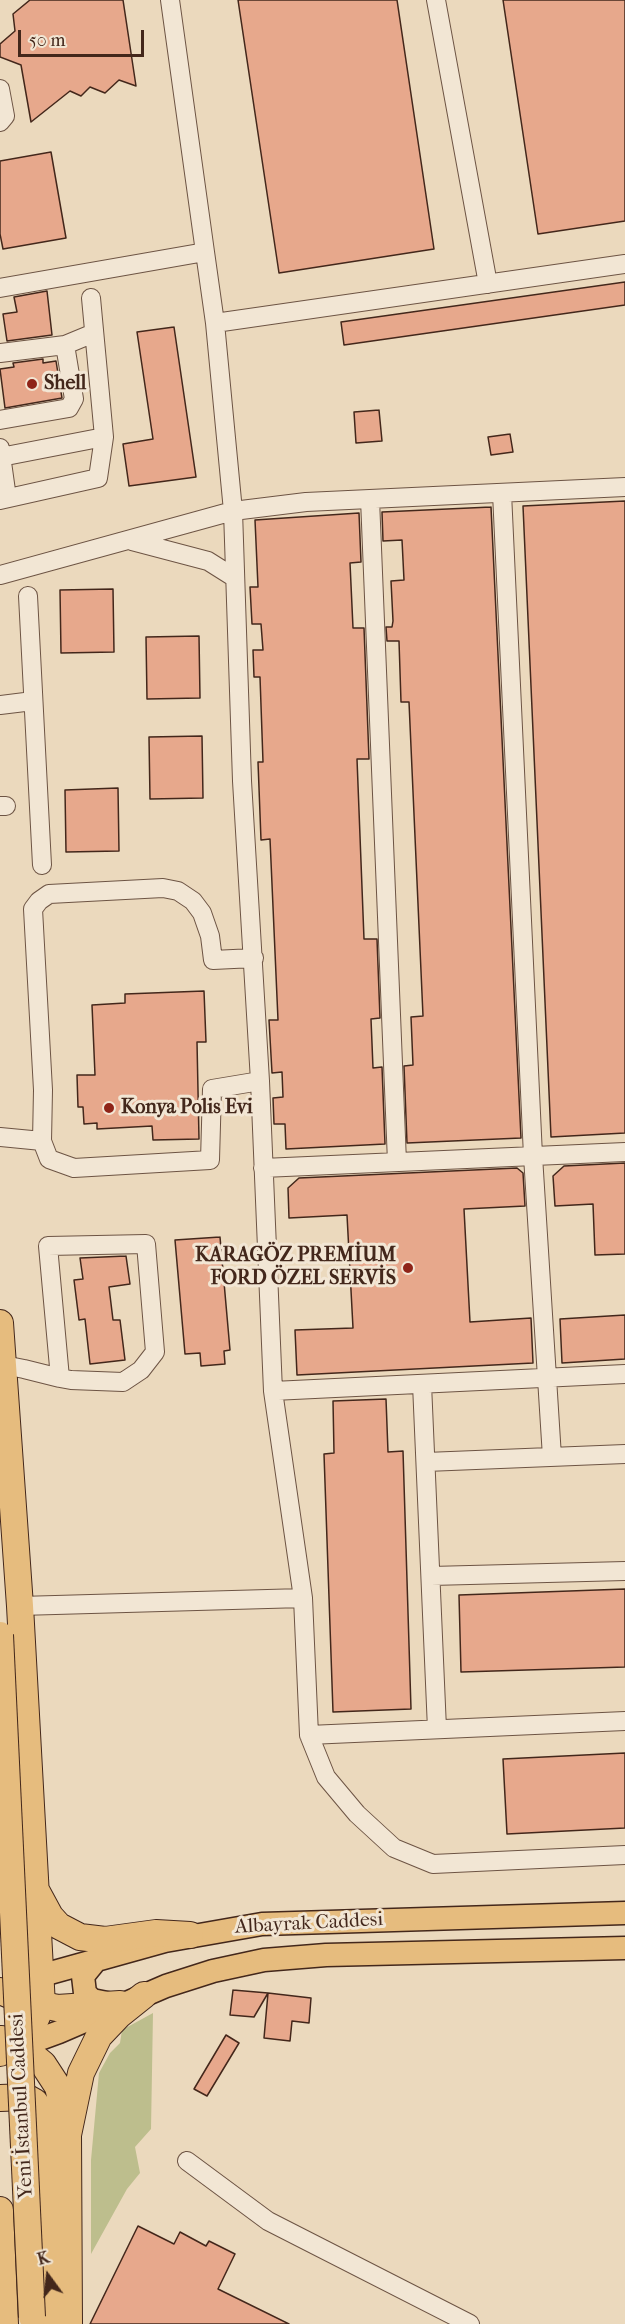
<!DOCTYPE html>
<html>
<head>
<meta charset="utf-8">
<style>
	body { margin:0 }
	#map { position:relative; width:625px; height:2324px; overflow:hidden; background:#ebd9bd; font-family:"IM FELL French Canon",serif }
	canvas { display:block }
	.north { position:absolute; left:18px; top:2246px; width:60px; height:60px; -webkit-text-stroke:4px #f2e6d4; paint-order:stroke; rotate:345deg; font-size:16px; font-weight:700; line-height:24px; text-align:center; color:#43271b }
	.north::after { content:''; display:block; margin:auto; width:21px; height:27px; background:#43271b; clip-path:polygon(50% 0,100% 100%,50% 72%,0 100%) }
	.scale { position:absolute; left:18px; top:30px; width:126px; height:27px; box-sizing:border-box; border:3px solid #43271b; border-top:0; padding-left:8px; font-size:18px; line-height:21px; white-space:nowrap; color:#43271b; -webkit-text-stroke:4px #f2e6d4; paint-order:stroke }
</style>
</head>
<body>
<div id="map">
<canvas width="625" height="2324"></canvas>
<div class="north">K</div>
<div class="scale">50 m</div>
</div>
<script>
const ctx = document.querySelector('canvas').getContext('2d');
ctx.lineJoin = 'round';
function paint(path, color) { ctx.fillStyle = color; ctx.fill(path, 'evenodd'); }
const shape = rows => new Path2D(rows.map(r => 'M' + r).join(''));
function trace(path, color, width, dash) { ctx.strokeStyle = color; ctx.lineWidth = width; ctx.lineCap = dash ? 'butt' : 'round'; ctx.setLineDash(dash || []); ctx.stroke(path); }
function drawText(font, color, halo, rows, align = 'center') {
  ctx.font = font + ' "IM FELL French Canon",serif'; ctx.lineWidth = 6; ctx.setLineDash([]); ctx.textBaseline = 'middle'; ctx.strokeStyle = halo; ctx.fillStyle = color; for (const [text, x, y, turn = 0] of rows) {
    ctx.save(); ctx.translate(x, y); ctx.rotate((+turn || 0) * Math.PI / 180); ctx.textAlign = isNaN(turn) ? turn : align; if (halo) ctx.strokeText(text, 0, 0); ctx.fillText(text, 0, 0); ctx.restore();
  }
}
const green = shape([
	[153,2013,151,2129,135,2147,140,2173,127,2189,91,2254,91,2160,99,2073,110,2053,120,2043,122,2030]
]);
const building = shape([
	[30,0,123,0,136,86,119,80,105,93,90,87,81,96,70,91,31,122,21,65,0,57,0,44,15,31,13,14,30,0],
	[238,0,397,0,434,249,279,273,238,0],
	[503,0,625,0,625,221,538,234,503,0],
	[51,152,66,238,3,249,0,234,0,161,51,152],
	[625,282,625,305,344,345,341,322,625,282],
	[47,291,52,335,7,341,3,314,17,312,14,297,47,291],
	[174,327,196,477,129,486,123,444,153,439,137,332,174,327],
	[43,359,43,363,56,361,62,398,5,408,0,369,14,367,13,363,43,359],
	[379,410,382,441,356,443,354,412,379,410],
	[510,434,513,452,491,455,488,437,510,434],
	[625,501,625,1133,551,1137,523,506,625,501],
	[491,507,521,1138,407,1143,404,1066,413,1065,411,1017,423,1016,409,702,401,702,399,641,387,641,386,627,392,627,393,621,391,581,404,580,402,540,383,541,382,512,491,507],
	[359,513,361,562,350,563,353,628,364,628,369,759,357,759,364,939,377,939,380,1018,371,1019,373,1068,382,1067,385,1144,286,1149,285,1124,274,1124,273,1098,283,1097,282,1072,272,1073,269,1020,278,1020,270,839,261,840,258,762,263,762,260,677,254,677,253,650,263,650,261,624,252,624,250,587,258,587,255,520,359,513],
	[113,589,114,652,61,653,60,590,113,589],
	[199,636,200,698,147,699,146,637,199,636],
	[202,736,203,798,150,799,149,737,202,736],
	[118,788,119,851,66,852,65,790,118,788],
	[204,991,206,1042,197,1042,199,1139,153,1140,152,1126,97,1129,97,1123,84,1124,83,1107,78,1107,77,1075,95,1075,92,1005,125,1003,125,994,204,991],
	[625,1163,625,1254,595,1255,593,1204,555,1206,553,1176,564,1166,625,1163],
	[517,1168,523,1173,525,1206,464,1209,470,1322,531,1318,533,1363,297,1375,295,1330,353,1328,347,1215,289,1218,288,1188,299,1178,517,1168],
	[220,1237,230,1350,224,1351,225,1364,201,1366,200,1353,185,1354,175,1240,220,1237],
	[126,1256,130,1284,109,1287,113,1320,120,1320,125,1360,90,1364,85,1319,79,1320,74,1280,83,1279,80,1258,126,1256],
	[625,1315,625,1359,562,1363,560,1319,625,1315],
	[386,1399,388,1452,403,1451,411,1709,333,1712,324,1454,334,1453,333,1401,386,1399],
	[625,1589,625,1667,461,1672,459,1595,625,1589],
	[625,1753,625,1828,507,1834,503,1759,625,1753],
	[233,1990,268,1993,254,2017,230,2015,233,1990],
	[268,1993,311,1998,309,2023,292,2021,290,2041,264,2038,268,1993],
	[226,2035,239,2043,207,2096,194,2089,226,2035],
	[138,2226,174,2244,180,2232,206,2246,209,2241,235,2254,218,2289,289,2324,90,2324,138,2226]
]);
const minor = shape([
	[436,0,488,284],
	[0,89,5,116,0,122],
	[205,252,215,323,233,511,242,781,260,1081,273,1391,303,1598,309,1735,326,1777,357,1814,394,1848,433,1864,625,1855],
	[0,288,205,252,170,0],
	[215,323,625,264],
	[0,353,65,345],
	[0,420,69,408,74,399,65,345,94,333],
	[0,448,7,498],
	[1,457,104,437],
	[502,493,533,1156,552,1457],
	[370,499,397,1162],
	[0,500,98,478,104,437,91,298],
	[132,541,208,561,235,578],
	[0,575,233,511,306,502,625,487],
	[28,596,42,865],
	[0,705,33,701],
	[0,806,6,806],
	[0,1137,42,1141,49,1159,74,1168,210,1160,212,1089,260,1081],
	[42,1141,43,1090,33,909,39,901,49,894,163,888,178,891,193,901,202,913,210,936,213,960,254,958],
	[263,1168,625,1152],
	[4,1365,24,1369,60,1378,71,1380,123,1382,141,1370,155,1352,146,1244,48,1246,60,1378],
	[422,1384,437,1729],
	[273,1391,625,1374],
	[426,1462,625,1454],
	[431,1576,625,1571],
	[20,1606,303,1598],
	[309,1735,625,1721],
	[187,2161,268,2221,470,2324]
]);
const major = shape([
	[96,1960,83,1976,85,1993,92,2000,112,2004],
	[25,1980,165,1941,262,1924,625,1913],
	[10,2050,59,2032,166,1986,213,1971,264,1960,326,1955,625,1948]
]);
const highway = shape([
	[0,1323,20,1606,42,2005,31,2030,0,2053],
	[37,1892,50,1916,59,1926,80,1937,105,1940,156,1933,190,1935],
	[0,1991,22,2000,57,2008,120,2004],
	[2,2039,21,2046,43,2064,58,2087,67,2123],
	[0,2098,26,2097,35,2102,45,2122,49,2261,55,2321],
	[0,2210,5,2324],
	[69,2324,68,2135,81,2073,99,2036,119,2015,144,1995]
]);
const highwayBridge = shape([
	[0,1635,32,2317]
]);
const markers = [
	[32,384,6,"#8f2418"],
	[109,1108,6,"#8f2418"],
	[408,1268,6,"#8f2418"]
];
const poiNames = [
	["Shell",44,384],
	["Konya Polis Evi",121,1108],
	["KARAGÖZ PREMİUM",396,1256,"right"],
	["FORD ÖZEL SERVİS",396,1279,"right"]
];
const streetNames = [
	["Albayrak Caddesi",309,1924,-3],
	["Yeni İstanbul Caddesi",22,2106,-93]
];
paint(green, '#bdbe8d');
paint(building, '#e7a88c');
trace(building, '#43271b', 1.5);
trace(minor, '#6d5444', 20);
trace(major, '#43271b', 25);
trace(highway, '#43271b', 28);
trace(minor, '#f2e6d4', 18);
trace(major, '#e6bc7e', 22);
trace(highway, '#e6bc7e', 26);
trace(highwayBridge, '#43271b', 28, []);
trace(highwayBridge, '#e6bc7e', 26);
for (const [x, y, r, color] of markers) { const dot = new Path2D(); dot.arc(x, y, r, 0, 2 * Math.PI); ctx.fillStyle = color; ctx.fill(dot); trace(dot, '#f2e6d4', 2); }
drawText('bold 20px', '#43271b', '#f2e6d4', poiNames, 'left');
drawText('20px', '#43271b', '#f2e6d4', streetNames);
</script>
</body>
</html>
